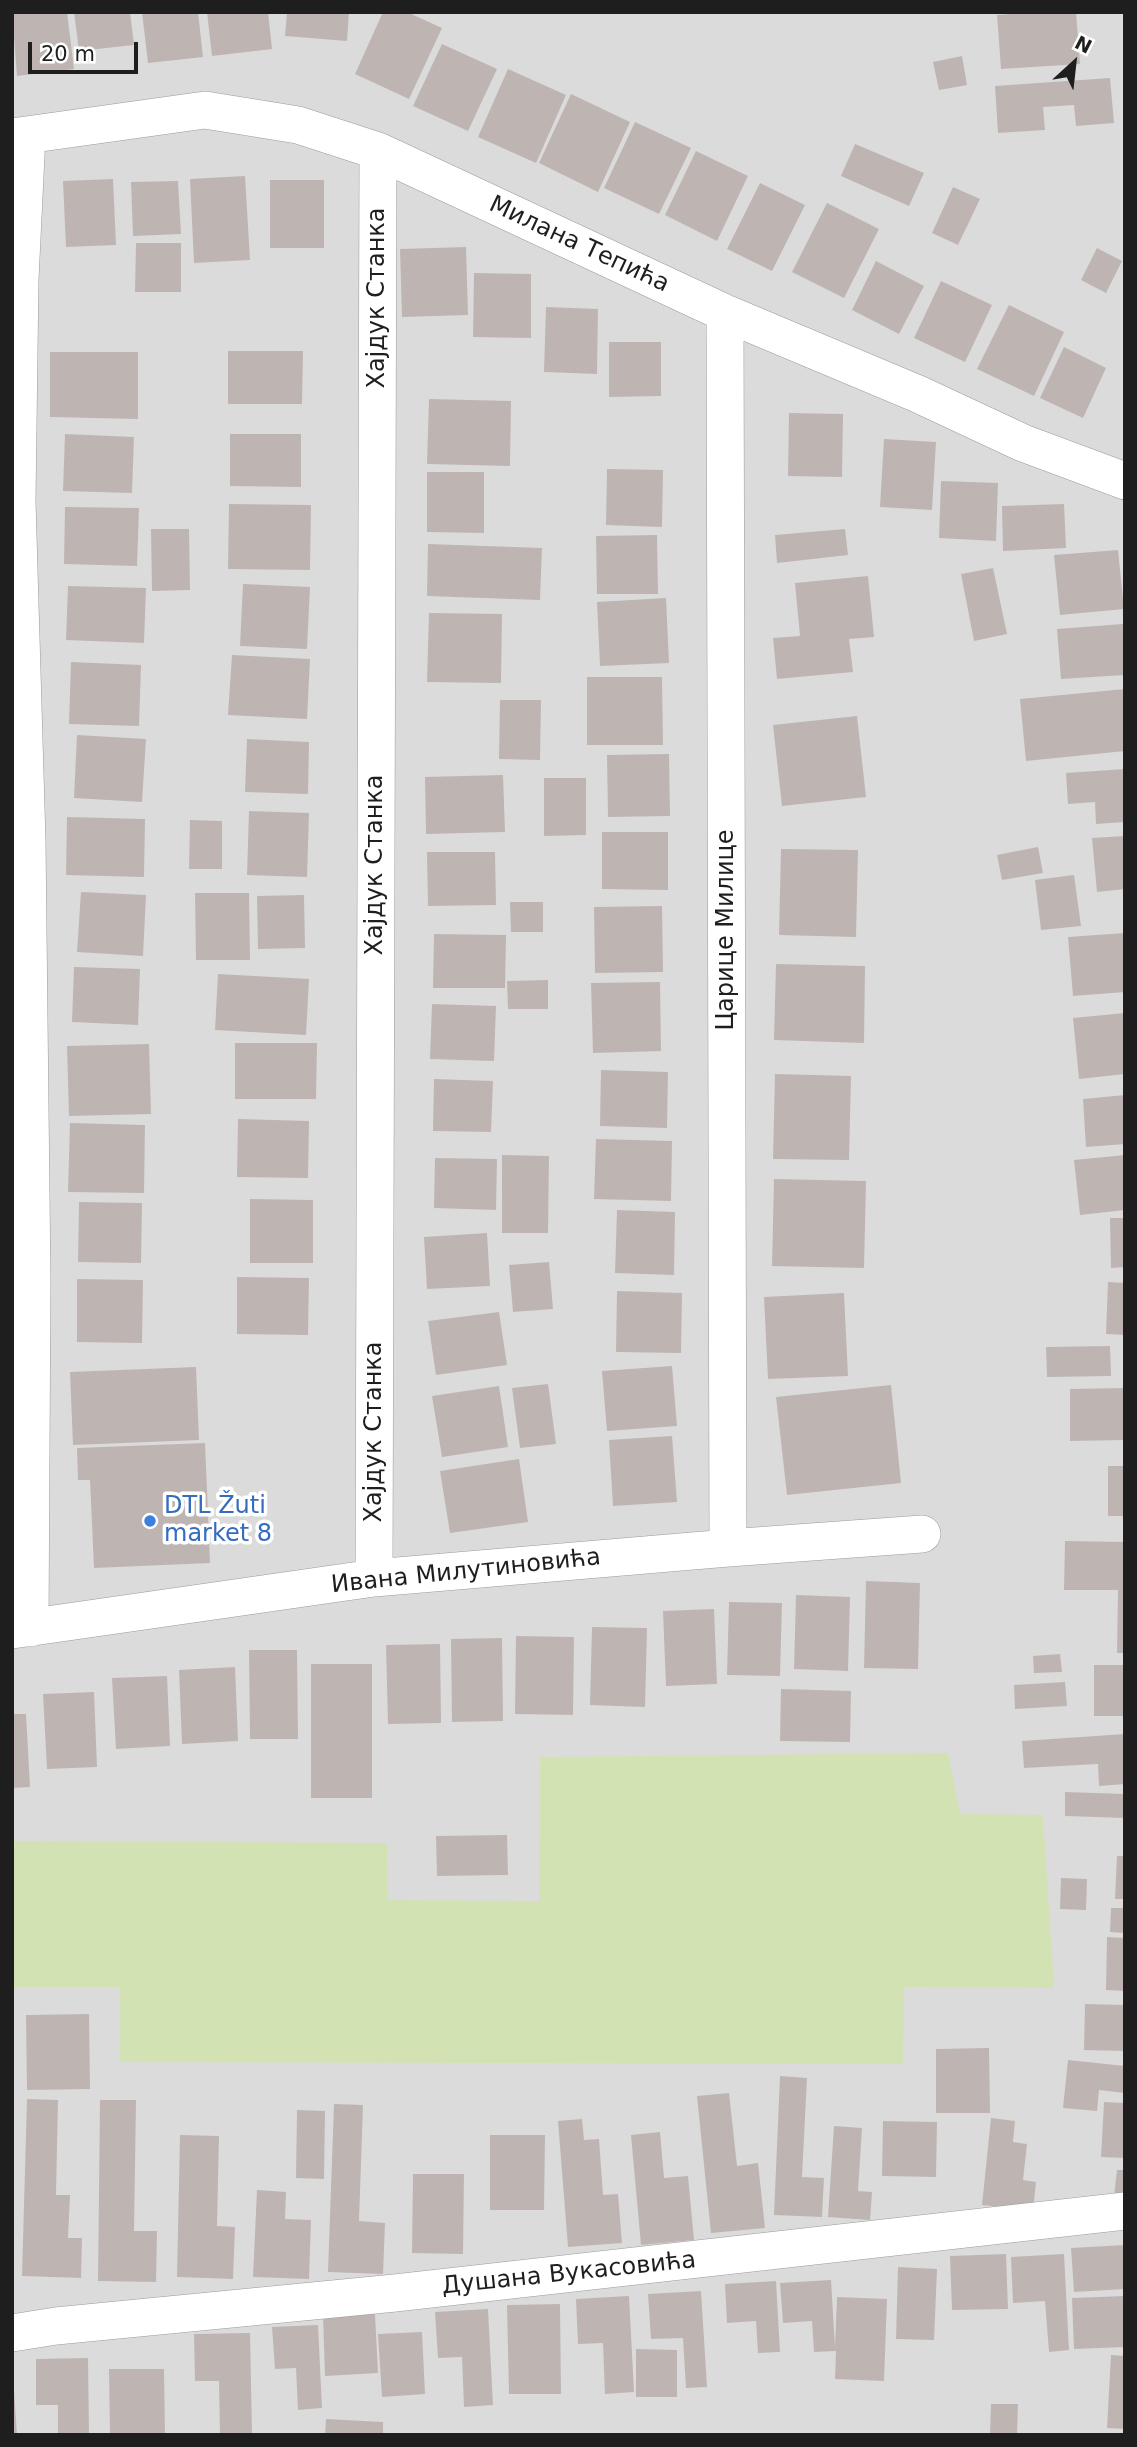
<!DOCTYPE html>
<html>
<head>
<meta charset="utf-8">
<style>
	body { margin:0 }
	#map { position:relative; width:1137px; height:2447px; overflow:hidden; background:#eeeae6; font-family:"DejaVu Sans",sans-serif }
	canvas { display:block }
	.frame { position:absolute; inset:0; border:14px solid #1e1e1e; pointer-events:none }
	.north { position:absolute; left:1039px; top:28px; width:70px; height:70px; -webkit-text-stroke:5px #fff; paint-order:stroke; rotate:27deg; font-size:19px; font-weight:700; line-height:28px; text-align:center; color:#1e1e1e }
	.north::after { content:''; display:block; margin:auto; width:24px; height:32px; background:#1e1e1e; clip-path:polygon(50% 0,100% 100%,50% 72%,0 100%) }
	.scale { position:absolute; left:28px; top:42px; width:110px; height:32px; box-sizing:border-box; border:4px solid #1e1e1e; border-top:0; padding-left:9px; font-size:21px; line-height:24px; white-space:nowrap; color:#1e1e1e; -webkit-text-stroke:5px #fff; paint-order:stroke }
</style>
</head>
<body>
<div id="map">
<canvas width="1137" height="2447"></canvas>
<div class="frame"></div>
<div class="north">N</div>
<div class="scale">20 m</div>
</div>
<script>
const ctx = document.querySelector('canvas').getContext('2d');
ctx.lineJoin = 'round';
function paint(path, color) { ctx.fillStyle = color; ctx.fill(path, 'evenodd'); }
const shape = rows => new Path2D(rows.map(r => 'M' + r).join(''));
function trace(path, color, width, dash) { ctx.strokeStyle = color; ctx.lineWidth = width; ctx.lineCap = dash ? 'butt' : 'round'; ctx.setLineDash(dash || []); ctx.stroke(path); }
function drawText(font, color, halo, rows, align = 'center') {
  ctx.font = font + ' "DejaVu Sans",sans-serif'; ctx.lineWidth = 7; ctx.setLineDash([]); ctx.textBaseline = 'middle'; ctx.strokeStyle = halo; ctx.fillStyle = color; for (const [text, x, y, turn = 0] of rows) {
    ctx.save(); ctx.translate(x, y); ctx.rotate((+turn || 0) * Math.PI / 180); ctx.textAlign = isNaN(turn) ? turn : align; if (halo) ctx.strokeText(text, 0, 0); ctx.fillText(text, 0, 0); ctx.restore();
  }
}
const residential = shape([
	[12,12,1125,12,1125,2435,12,2435]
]);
const grass = shape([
	[948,1753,960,1814,1043,1815,1054,1988,904,1987,903,2064,120,2062,120,1987,12,1987,12,1841,387,1843,388,1900,539,1901,540,1757]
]);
const building = shape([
	[12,12,67,12,74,69,17,76],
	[74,12,130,12,134,45,79,51],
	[142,12,198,12,203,57,148,63],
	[207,12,268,12,272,49,212,56],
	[287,12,349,12,347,41,285,36],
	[383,12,407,12,442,28,409,99,355,74],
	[1035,12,1076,12,1080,64,1001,69,997,15],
	[442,44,497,69,468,131,413,106],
	[962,56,967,85,939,90,933,62],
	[508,69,566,95,536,163,478,137],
	[1110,78,1114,123,1076,126,1074,105,1043,107,1045,130,998,133,995,86],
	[571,94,630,122,598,192,539,163],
	[635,122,691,148,659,214,604,188],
	[855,144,924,173,909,206,841,176],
	[696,151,748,176,717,241,665,215],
	[245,176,250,260,194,263,190,179],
	[113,179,116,245,66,247,63,181],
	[270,180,324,180,324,248,270,248],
	[178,181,181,234,133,236,131,182],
	[760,183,805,205,772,271,727,249],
	[953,187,980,199,958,245,932,233],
	[827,203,879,229,844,298,792,272],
	[136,243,181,243,181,292,135,292],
	[466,247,468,315,402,317,400,249],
	[1097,248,1122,261,1106,293,1081,280],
	[876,261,924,286,899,334,852,310],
	[474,273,531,274,531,338,473,337],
	[941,281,992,305,965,362,914,338],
	[1009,305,1064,332,1034,396,977,369],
	[546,307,598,309,597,374,544,372],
	[609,342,661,342,661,396,609,397],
	[1064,347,1106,368,1083,418,1040,398],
	[228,351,303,351,302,404,228,404],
	[50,352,138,352,138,419,50,417],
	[429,399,511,401,510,466,427,464],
	[789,413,843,414,842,477,788,476],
	[65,434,134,437,132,493,63,491],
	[230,434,301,434,301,487,230,486],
	[884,439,936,442,932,510,880,507],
	[607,469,663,470,662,527,606,525],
	[427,472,484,472,484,533,427,532],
	[941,481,998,483,996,541,939,538],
	[229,504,311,505,310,570,228,569],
	[1064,504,1066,548,1003,551,1002,506],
	[65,507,139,508,137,566,64,564],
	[151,529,189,529,190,590,152,591],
	[845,529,848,555,777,563,775,535],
	[657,535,658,594,597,594,596,536],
	[428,544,542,548,540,600,427,596],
	[1118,550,1124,609,1060,615,1054,555],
	[993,568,1007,634,974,641,961,574],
	[868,576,874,637,849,639,853,672,777,679,773,638,800,636,795,583],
	[243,584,310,587,307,649,240,646],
	[68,586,146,588,144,643,66,640],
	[666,598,669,663,600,666,597,602],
	[429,613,502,614,501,683,427,682],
	[1123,624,1125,675,1061,679,1057,629],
	[232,655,310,659,307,719,228,715],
	[71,662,141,665,139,726,69,724],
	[587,677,662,677,663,745,587,745],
	[1125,689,1125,751,1026,761,1020,699],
	[500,700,541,700,540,760,499,759],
	[857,716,866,797,782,806,773,725],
	[77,735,146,739,142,802,74,798],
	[247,739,309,742,308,794,245,792],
	[669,754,670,816,608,817,607,755],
	[1125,769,1125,822,1096,824,1095,802,1068,804,1066,773],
	[503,775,505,832,426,834,425,777],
	[544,778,586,778,586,835,544,836],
	[249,811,309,813,307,877,247,875],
	[67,817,145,819,144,877,66,875],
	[190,820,222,821,222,869,189,869],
	[602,832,668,832,668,890,602,889],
	[1125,836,1125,889,1097,892,1092,838],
	[1038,847,1043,873,1002,880,997,855],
	[781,849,858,850,856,937,779,935],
	[427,852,495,852,496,905,428,906],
	[1074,875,1081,926,1041,930,1035,880],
	[81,892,146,895,143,956,77,952],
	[195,893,249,893,250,960,196,960],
	[304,895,305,948,258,949,257,896],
	[510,902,543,902,543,932,511,932],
	[662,906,663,972,595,973,594,907],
	[1125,933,1125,992,1073,996,1068,937],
	[434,934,506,935,505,988,433,988],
	[776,964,865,966,864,1043,774,1040],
	[74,967,140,969,138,1025,72,1022],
	[218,974,309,979,306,1035,215,1030],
	[548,980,548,1009,508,1009,507,981],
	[660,982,661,1051,593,1053,591,983],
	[432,1004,496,1006,494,1061,430,1059],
	[1125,1013,1125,1074,1079,1079,1073,1018],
	[235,1043,317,1043,316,1099,235,1099],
	[149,1044,151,1114,69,1116,67,1046],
	[601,1070,668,1072,667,1128,600,1126],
	[775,1074,851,1076,849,1160,773,1159],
	[434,1079,493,1081,491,1132,433,1131],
	[1125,1095,1125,1144,1086,1147,1083,1099],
	[238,1119,309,1121,308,1178,237,1177],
	[70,1123,145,1125,144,1193,68,1192],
	[596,1139,672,1141,671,1201,594,1199],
	[502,1155,549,1156,548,1233,502,1233],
	[1125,1155,1125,1210,1080,1215,1074,1160],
	[435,1158,497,1159,496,1210,434,1208],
	[774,1179,866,1181,864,1268,772,1266],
	[250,1199,313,1200,313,1263,250,1263],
	[79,1202,142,1203,141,1263,78,1262],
	[617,1210,675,1212,674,1275,615,1273],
	[1110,1218,1125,1218,1125,1267,1111,1268],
	[487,1233,490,1286,427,1289,424,1237],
	[549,1262,553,1309,513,1312,509,1265],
	[237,1277,309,1278,308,1335,237,1334],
	[77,1279,143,1280,142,1343,77,1342],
	[1108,1282,1125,1283,1125,1335,1106,1334],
	[617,1291,682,1293,681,1353,616,1352],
	[844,1293,848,1376,768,1379,764,1297],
	[499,1312,507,1365,436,1375,428,1321],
	[1110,1346,1111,1376,1047,1377,1046,1347],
	[672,1366,677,1426,607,1431,602,1371],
	[196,1367,199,1440,73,1445,70,1372],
	[548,1384,556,1444,520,1448,512,1388],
	[891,1385,901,1483,787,1495,776,1397],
	[499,1386,508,1447,442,1457,432,1396],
	[1125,1388,1125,1440,1070,1441,1070,1389],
	[672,1436,677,1502,613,1506,609,1440],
	[205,1443,210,1563,94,1568,90,1480,78,1480,77,1448],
	[519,1459,528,1522,450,1533,440,1471],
	[1108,1466,1125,1466,1125,1516,1108,1516],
	[1065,1541,1125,1542,1125,1653,1117,1653,1118,1590,1064,1590],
	[866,1581,920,1583,918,1669,864,1668],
	[796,1595,850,1597,848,1671,794,1669],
	[729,1602,782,1603,780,1676,727,1675],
	[714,1609,717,1684,666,1686,663,1611],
	[592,1627,647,1628,645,1707,590,1705],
	[516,1636,574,1637,573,1715,515,1714],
	[502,1638,503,1721,452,1722,451,1639],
	[440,1644,441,1723,388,1724,386,1645],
	[249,1650,297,1650,298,1739,250,1739],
	[1060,1654,1062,1672,1034,1673,1033,1656],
	[311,1664,372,1664,372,1798,311,1798],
	[1094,1665,1125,1665,1125,1716,1094,1716],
	[235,1667,238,1741,182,1744,179,1670],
	[167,1676,170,1746,116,1749,112,1678],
	[1065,1682,1067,1706,1015,1709,1014,1685],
	[781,1689,851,1691,850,1742,780,1741],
	[94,1692,97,1767,47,1769,43,1694],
	[12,1714,26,1714,30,1787,12,1788],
	[1125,1734,1125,1784,1099,1786,1098,1764,1024,1768,1022,1741],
	[1065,1792,1125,1794,1125,1818,1065,1816],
	[507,1835,508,1875,437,1876,436,1836],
	[1117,1856,1125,1856,1125,1899,1115,1899],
	[1061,1878,1087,1879,1086,1910,1060,1909],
	[1111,1908,1125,1908,1125,1933,1110,1932],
	[1107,1937,1125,1938,1125,1991,1106,1990],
	[1085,2004,1125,2005,1125,2051,1084,2050],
	[89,2014,90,2089,27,2090,26,2015],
	[989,2048,990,2113,936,2113,936,2049],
	[1068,2060,1125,2066,1125,2093,1099,2090,1097,2111,1063,2108],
	[780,2076,807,2078,802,2177,824,2178,822,2217,774,2215],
	[729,2093,737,2166,758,2163,765,2228,711,2233,697,2096],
	[27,2099,58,2100,56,2195,70,2195,68,2238,82,2238,81,2278,22,2276],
	[100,2100,136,2100,134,2231,157,2231,156,2282,98,2281],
	[1104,2102,1125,2103,1125,2158,1101,2157],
	[334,2104,363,2105,359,2221,385,2223,383,2274,328,2272],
	[297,2110,325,2111,324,2179,296,2178],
	[991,2118,1015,2121,1013,2142,1027,2144,1023,2180,1036,2182,1033,2211,982,2205],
	[582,2119,584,2140,599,2139,603,2195,618,2194,622,2243,568,2247,558,2121],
	[883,2121,937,2122,936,2177,882,2176],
	[834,2126,862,2128,858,2191,872,2192,870,2220,828,2217],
	[660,2132,664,2178,688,2176,694,2240,641,2245,631,2135],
	[180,2135,219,2136,217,2226,235,2227,233,2279,177,2277],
	[490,2135,545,2135,544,2210,490,2210],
	[1117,2170,1125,2170,1125,2198,1114,2196],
	[413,2174,464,2174,463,2254,412,2253],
	[257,2190,286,2192,285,2219,311,2220,309,2279,253,2277],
	[1125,2245,1125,2289,1074,2292,1071,2248],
	[1006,2254,1008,2309,952,2310,950,2256],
	[1064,2254,1069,2350,1049,2352,1045,2301,1013,2303,1011,2257],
	[898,2267,937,2269,934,2340,896,2339],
	[831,2280,835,2347,837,2297,887,2299,884,2381,835,2379,836,2351,814,2352,812,2321,783,2323,780,2283],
	[776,2281,780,2352,758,2353,756,2321,727,2323,725,2284],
	[701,2291,707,2387,686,2388,683,2338,651,2339,648,2294],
	[629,2296,634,2392,605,2394,603,2343,578,2344,576,2299],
	[1125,2296,1125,2347,1074,2349,1072,2298],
	[560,2304,561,2394,509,2394,507,2305],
	[488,2309,493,2405,464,2407,462,2357,438,2358,435,2312],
	[375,2314,378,2373,325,2376,323,2316],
	[318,2325,322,2408,298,2410,296,2368,275,2369,272,2327],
	[422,2332,425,2394,382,2397,378,2334],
	[250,2333,252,2435,220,2435,219,2381,195,2381,194,2334],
	[636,2349,677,2350,677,2397,636,2397],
	[1111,2355,1125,2356,1125,2429,1107,2428],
	[88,2358,89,2435,58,2435,58,2405,36,2405,36,2359],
	[109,2369,164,2369,165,2435,110,2435],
	[12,2389,14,2389,17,2435,12,2435],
	[991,2404,1018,2404,1017,2435,990,2435],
	[326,2419,383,2422,383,2435,325,2435]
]);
const minor = shape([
	[27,135,20,279,17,501,27,841,32,1281,30,1628],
	[12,137,205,110,298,125,378,151,725,313,918,394,1023,443,1125,481],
	[725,313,728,1548],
	[374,1578,378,151],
	[12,1630,374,1578,728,1548,922,1534],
	[12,2333,56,2326,395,2293,1125,2211]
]);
const markers = [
	[150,1521,7,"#3f7fe0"]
];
const streetNames = [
	["Милана Тепића",579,245,25],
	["Хајдук Станка",378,298,-90],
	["Хајдук Станка",376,865,-90],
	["Царице Милице",727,930,-90],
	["Хајдук Станка",375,1432,-90],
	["Ивана Милутиновића",466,1572,-6],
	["Душана Вукасовића",569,2274,-6]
];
const shopNames = [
	["DTL Žuti",164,1507],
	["market 8",164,1535]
];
paint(residential, '#dcdbdc');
paint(grass, '#d2e2b2');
paint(building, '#beb5b3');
trace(minor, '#9b9b9b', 38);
trace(minor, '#fff', 37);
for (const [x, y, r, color] of markers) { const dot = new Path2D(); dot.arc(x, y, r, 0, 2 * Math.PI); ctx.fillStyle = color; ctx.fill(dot); trace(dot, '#fff', 2.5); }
drawText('24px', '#1e1e1e', '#fff', streetNames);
drawText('24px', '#366cbe', '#fff', shopNames, 'left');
</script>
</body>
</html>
